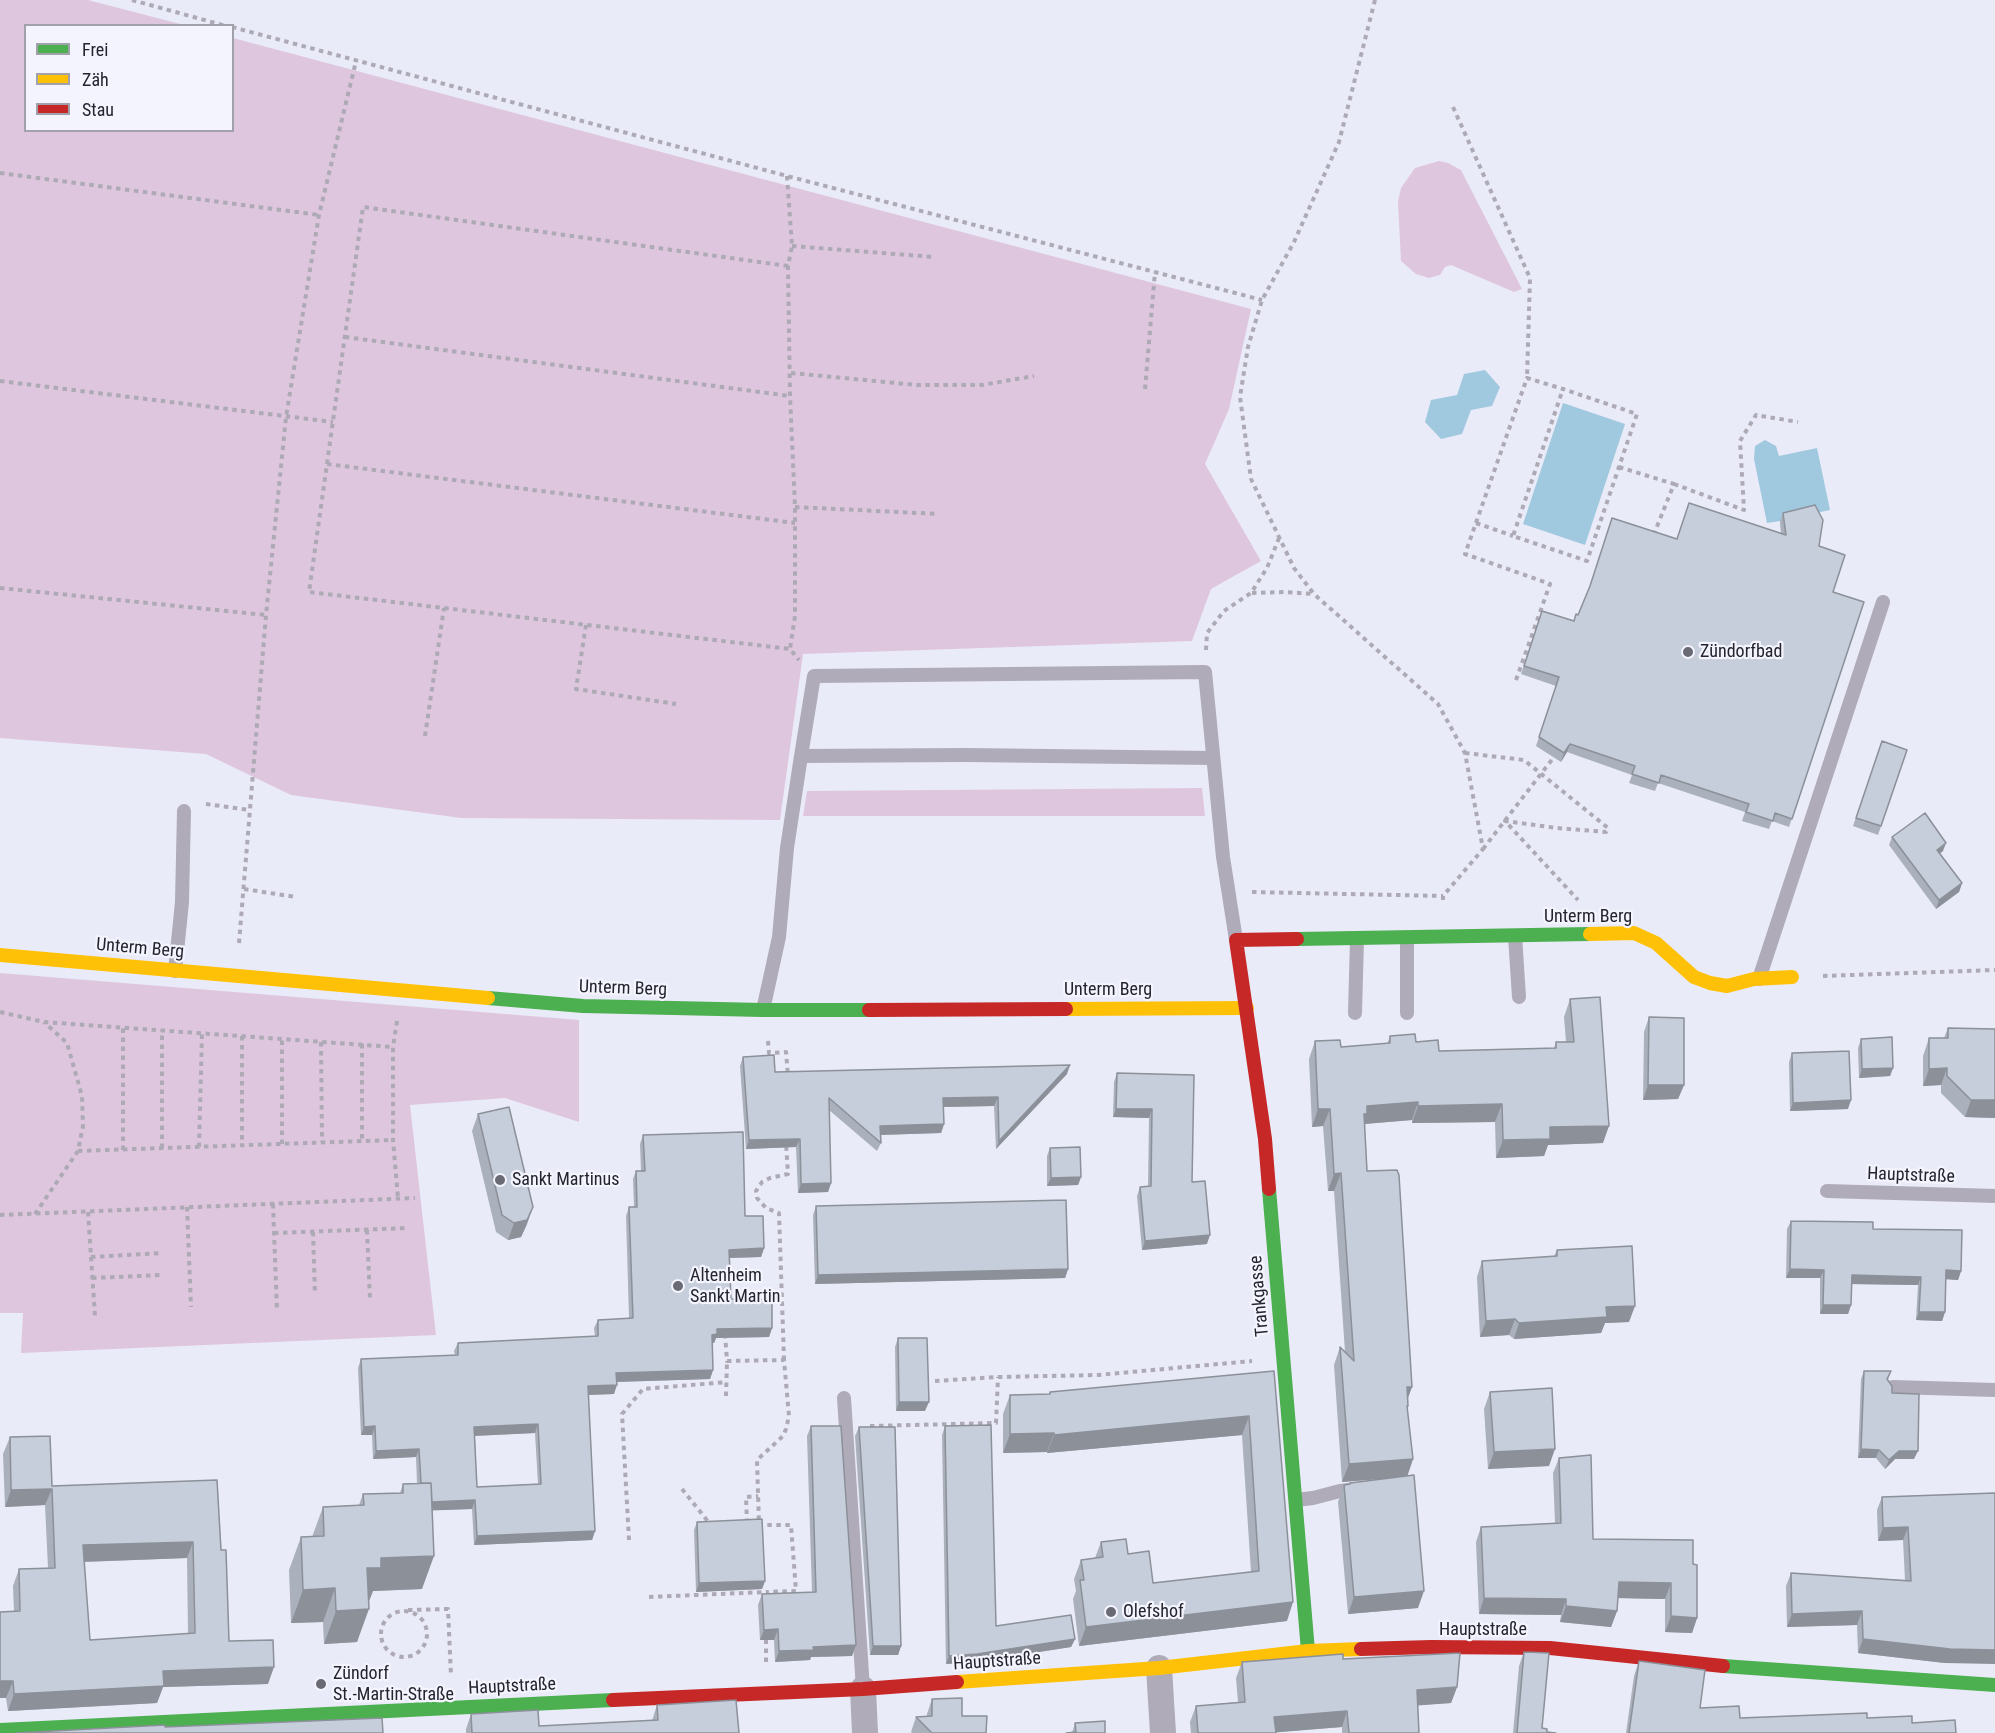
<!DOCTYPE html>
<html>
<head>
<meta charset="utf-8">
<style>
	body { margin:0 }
	#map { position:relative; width:1995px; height:1733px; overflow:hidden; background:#eaebf8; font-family:"Roboto Condensed",sans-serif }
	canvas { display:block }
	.legend { position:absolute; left:24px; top:24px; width:210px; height:108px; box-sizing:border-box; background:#f3f4fe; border:2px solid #a0a1aa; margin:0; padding:8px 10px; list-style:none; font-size:18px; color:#23242d }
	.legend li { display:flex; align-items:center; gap:12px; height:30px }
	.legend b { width:30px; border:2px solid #a0a1aa }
</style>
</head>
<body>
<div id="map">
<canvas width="1995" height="1733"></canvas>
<ul class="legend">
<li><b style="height:8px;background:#4caf50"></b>Frei</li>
<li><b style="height:8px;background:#ffc107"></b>Zäh</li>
<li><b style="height:8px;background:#c62828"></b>Stau</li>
</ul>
</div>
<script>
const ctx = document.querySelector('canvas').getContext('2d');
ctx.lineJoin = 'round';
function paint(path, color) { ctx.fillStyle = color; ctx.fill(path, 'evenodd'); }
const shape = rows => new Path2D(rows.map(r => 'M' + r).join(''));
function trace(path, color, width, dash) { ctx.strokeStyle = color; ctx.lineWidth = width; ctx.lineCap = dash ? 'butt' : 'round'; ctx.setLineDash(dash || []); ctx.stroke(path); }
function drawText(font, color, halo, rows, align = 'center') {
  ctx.font = font + ' "Roboto Condensed",sans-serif'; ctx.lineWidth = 4.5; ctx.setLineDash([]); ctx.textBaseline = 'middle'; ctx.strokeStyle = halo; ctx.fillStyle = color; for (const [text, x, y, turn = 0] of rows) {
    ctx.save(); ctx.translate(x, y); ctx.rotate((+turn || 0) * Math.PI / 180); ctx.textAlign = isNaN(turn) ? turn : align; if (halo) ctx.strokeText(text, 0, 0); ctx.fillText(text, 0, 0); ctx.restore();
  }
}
const green = shape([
	[0,0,88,0,184,25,26,26,26,130,232,130,233,38,1251,309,1229,409,1205,464,1261,561,1211,589,1192,641,803,654,780,820,461,818,291,795,206,754,0,738],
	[1439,161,1448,163,1461,170,1522,289,1514,292,1451,265,1445,267,1440,275,1429,278,1416,274,1401,261,1398,201,1401,188,1415,168],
	[1202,788,1205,816,803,816,807,791],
	[0,973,579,1020,579,1122,505,1098,410,1105,436,1335,21,1353,23,1313,0,1313]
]);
const water = shape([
	[1485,370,1500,387,1492,406,1471,410,1462,434,1441,439,1425,422,1431,400,1457,395,1464,374],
	[1563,403,1625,424,1585,545,1523,524],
	[1765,440,1776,446,1779,456,1817,448,1830,510,1811,514,1782,538,1780,521,1767,523,1754,459,1755,446]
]);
const path = shape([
	[132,0,226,26],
	[1375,0,1339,142,1294,242,1262,300,1248,347,1240,397,1251,479,1294,568,1314,594,1438,704,1465,753,1483,849,1443,896,1443,904],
	[232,27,787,176,1262,300],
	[1453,107,1530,278,1527,378],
	[0,173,319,215],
	[787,176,792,246,788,266,790,396,795,507,795,616,790,649,799,660],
	[792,246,934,257],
	[788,266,363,207,309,592,790,649],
	[345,337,790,396],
	[791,373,917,385,982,385,1034,376],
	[0,381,333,422],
	[1145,389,1155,272],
	[327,464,795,523],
	[1619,467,1674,484,1654,534],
	[1674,484,1744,510,1740,441,1756,415,1798,422],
	[795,507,939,514],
	[1476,523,1513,536],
	[0,588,266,615],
	[1252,593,1284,592,1314,594],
	[586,625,576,689,676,704],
	[1206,650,1207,633,1224,611,1251,593,1267,568,1279,538],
	[1516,680,1550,584,1465,554,1527,378,1563,389,1637,414,1587,561,1513,536,1563,389],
	[425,736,444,608],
	[1465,753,1524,760,1608,828,1606,832,1557,828,1505,821,1578,900],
	[206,804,250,810],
	[1483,849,1554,757],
	[244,889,296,897],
	[1252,892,1443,896],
	[239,943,266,615,286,417,319,215,356,61],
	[1823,976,1995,970],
	[0,1012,44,1022,393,1047],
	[397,1021,393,1047,393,1140,398,1198],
	[242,1036,242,1145],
	[768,1041,769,1053,786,1052,788,1076],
	[321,1042,322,1142],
	[362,1044,362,1141],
	[282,1144,282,1039],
	[199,1147,202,1033],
	[162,1148,162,1030],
	[123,1150,123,1027],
	[78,1151,393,1140],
	[273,1204,277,1311],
	[187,1207,191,1307],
	[88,1212,95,1316],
	[35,1214,78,1151,83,1126,82,1096,67,1043,44,1022],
	[0,1215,415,1198],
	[367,1230,370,1300],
	[313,1232,315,1294],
	[274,1233,408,1228],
	[91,1257,163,1253],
	[92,1278,162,1275],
	[725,1334,727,1361,784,1360,789,1416,786,1429,783,1436,757,1460,759,1525,791,1525,796,1591,766,1592],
	[784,1360,779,1213,766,1208,757,1198,756,1191,762,1182,770,1178,788,1174,786,1143],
	[935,1381,998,1377,1098,1375,1252,1361],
	[726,1396,727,1361],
	[870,1426,996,1423,998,1377],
	[682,1489,710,1524],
	[747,1523,746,1497,758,1496],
	[629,1540,622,1414,643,1389,727,1382],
	[649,1597,766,1592],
	[408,1610,448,1609,451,1676],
	'381 1634a23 23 0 1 1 46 0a23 23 0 1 1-46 0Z',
	[766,1662,766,1640]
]);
const lane = shape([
	[801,756,814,676,1205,672,1223,857,1236,940],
	[1515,936,1519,997],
	[175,971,182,902,184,811],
	[1759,979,1883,602],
	[763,1010,779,937,787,848,801,756,966,755,1212,758],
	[1355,1013,1357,939],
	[1407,1013,1407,938],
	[1827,1191,1995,1196],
	[1893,1387,1995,1390],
	[844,1398,863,1689],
	[1296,1500,1313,1498,1340,1491,1358,1489]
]);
const street = shape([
	[1159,1668,1163,1733],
	[863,1689,865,1733]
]);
const fast = shape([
	[1297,939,1590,934],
	[488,998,583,1006,763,1010,869,1010],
	[1269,1189,1308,1651],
	[1723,1666,1995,1685],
	[0,1730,613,1700]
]);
const slow = shape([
	[1590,934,1634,933,1656,943,1694,977,1710,983,1727,986,1754,979,1792,977],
	[0,955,488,998],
	[1066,1009,1247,1008],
	[957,1682,1159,1668,1308,1651,1361,1649]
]);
const jam = shape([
	[869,1010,1066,1009],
	[1269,1189,1265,1139,1236,940,1297,939],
	[1361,1649,1431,1647,1550,1648,1723,1666],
	[613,1700,863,1689,957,1682]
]);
const wall = shape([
	[1783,513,1819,546,1833,592,1864,602,1789,827,1772,821,1769,829,1742,821,1745,812,1658,783,1655,791,1629,783,1632,775,1567,752,1561,762,1536,746,1556,686,1521,674,1542,611,1574,621,1677,539,1781,534,1780,521],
	[1882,741,1907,750,1878,835,1853,826],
	[1892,837,1943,851,1940,853,1962,883,1959,892,1936,909,1889,845],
	[1570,999,1603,1143,1548,1145,1544,1156,1496,1158,1495,1122,1412,1123,1412,1120,1364,1124,1367,1171,1412,1387,1408,1398,1408,1406,1407,1409,1413,1459,1407,1476,1418,1608,1348,1614,1338,1502,1344,1485,1349,1485,1350,1483,1389,1478,1342,1482,1334,1365,1340,1347,1345,1352,1334,1191,1328,1191,1323,1126,1312,1127,1309,1059,1315,1041,1341,1047,1387,1044,1390,1036,1416,1042,1439,1051,1554,1048,1556,1042,1566,1042,1564,1017],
	[1649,1017,1684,1085,1678,1099,1643,1100,1644,1032],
	[1948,1028,1995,1118,1965,1117,1941,1093,1941,1085,1923,1086,1923,1056,1929,1038,1944,1038],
	[1861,1039,1893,1068,1890,1076,1859,1078,1858,1048],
	[1792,1053,1848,1109,1790,1111,1789,1062],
	[743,1057,775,1072,1067,1074,996,1149,994,1106,943,1107,944,1124,941,1133,880,1135,881,1143,877,1151,829,1110,831,1183,828,1192,798,1193,796,1147,746,1149,740,1066],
	[1117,1073,1194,1075,1192,1182,1207,1244,1142,1250,1137,1196,1140,1187,1148,1186,1149,1118,1113,1117,1114,1082],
	[478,1114,527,1224,521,1237,508,1240,496,1232,472,1131],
	[643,1135,745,1216,764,1248,761,1257,730,1258,731,1299,772,1328,769,1337,716,1338,714,1343,712,1343,713,1370,710,1379,616,1382,614,1394,588,1395,595,1531,592,1540,474,1545,472,1509,432,1510,422,1589,373,1591,369,1601,368,1601,357,1642,324,1644,323,1622,291,1623,289,1570,301,1537,312,1537,323,1507,359,1505,363,1494,400,1493,403,1484,417,1483,416,1457,373,1459,372,1435,361,1435,358,1368,361,1359,455,1355,454,1351,458,1343,595,1336,594,1328,598,1320,629,1318,626,1216,629,1207,634,1207,633,1179,636,1171,641,1171,640,1144],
	[535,1433,538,1484,477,1487,475,1436],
	[1050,1148,1081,1177,1078,1185,1047,1186,1047,1156],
	[816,1206,1068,1269,1065,1278,815,1284,813,1215],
	[1791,1221,1873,1229,1961,1271,1958,1280,1946,1279,1945,1312,1942,1321,1916,1320,1918,1285,1851,1284,1851,1305,1848,1314,1820,1314,1820,1278,1786,1278,1787,1229],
	[1557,1250,1629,1322,1605,1323,1601,1333,1514,1339,1509,1335,1480,1337,1477,1277,1482,1261,1554,1256],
	[898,1338,925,1411,896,1411,895,1347],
	[1274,1371,1287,1621,1079,1646,1073,1599,1076,1591,1074,1579,1081,1560,1095,1558,1101,1542,1128,1554,1153,1583,1251,1572,1242,1435,1047,1453,1047,1452,1003,1453,1003,1414,1010,1395,1049,1394,1050,1392],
	[1864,1371,1891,1371,1888,1380,1914,1459,1895,1459,1885,1469,1876,1458,1858,1458,1861,1379],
	[1490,1392,1549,1466,1488,1469,1484,1409],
	[811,1426,856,1645,852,1656,811,1657,810,1660,775,1662,774,1640,760,1640,758,1605,762,1594,812,1592,807,1436],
	[945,1426,996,1626,1075,1639,1071,1647,974,1662,946,1664,942,1435],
	[859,1427,901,1646,898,1655,870,1655,855,1436],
	[10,1437,52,1486,221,1550,229,1641,268,1684,163,1687,157,1703,8,1711,6,1698,0,1698,0,1612,14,1612,13,1586,19,1569,48,1568,45,1505,5,1507,3,1454],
	[187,1558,188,1634,90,1640,84,1562],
	[1559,1458,1593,1539,1693,1564,1697,1618,1692,1633,1665,1632,1665,1599,1618,1598,1617,1611,1611,1627,1560,1622,1561,1615,1479,1614,1476,1542,1481,1527,1555,1523,1553,1473],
	[1995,1493,1945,1663,1858,1653,1857,1625,1787,1627,1786,1586,1791,1573,1905,1580,1903,1540,1878,1541,1877,1510,1882,1497],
	[697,1522,765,1581,762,1589,696,1592,694,1530],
	[1524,1652,1542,1728,1547,1732,1556,1733,1513,1733,1519,1666],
	[1343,1659,1457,1687,1451,1703,1417,1705,1419,1733,1342,1733,1342,1727,1276,1732,1276,1733,1191,1733,1190,1722,1196,1706,1238,1702,1236,1678,1242,1662],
	[1639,1661,1700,1708,1740,1718,1867,1718,1912,1723,1956,1733,1626,1733,1634,1676],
	[932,1699,962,1716,986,1733,912,1733,911,1732,916,1717,927,1716,927,1714],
	[657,1705,739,1733,466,1733,466,1729,471,1714,539,1726,652,1721],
	[1075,1723,1105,1733,1072,1733]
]);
const shadedWall = shape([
	[1570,744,1567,752,1561,762,1564,753],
	[1946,843,1943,851,1934,858,1937,850],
	[1962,883,1959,892,1936,909,1939,900],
	[1070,1065,1067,1074,996,1149,999,1141],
	[1893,1068,1890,1076,1859,1078,1862,1069],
	[1947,1068,1941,1085,1923,1086,1929,1069],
	[1648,1085,1684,1085,1678,1099,1643,1100],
	[998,1097,994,1106,940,1107,943,1098],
	[1851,1100,1848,1109,1790,1111,1793,1103],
	[1971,1100,1995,1100,1995,1118,1965,1117],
	[1418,1102,1412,1120,1364,1124,1364,1114,1367,1106],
	[1502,1104,1495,1122,1412,1123,1418,1106],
	[1116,1109,1152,1109,1149,1118,1113,1117],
	[1318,1109,1330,1109,1323,1126,1312,1127],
	[944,1124,941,1133,877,1135,880,1126],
	[1609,1126,1603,1143,1548,1145,1544,1156,1496,1158,1503,1140,1550,1127],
	[800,1139,796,1147,746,1149,749,1140],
	[1341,1173,1334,1191,1328,1191,1334,1174],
	[1081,1177,1078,1185,1047,1186,1051,1178],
	[831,1183,828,1192,798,1193,801,1184],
	[533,1207,527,1224,521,1237,508,1240,514,1223],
	[1210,1235,1207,1244,1142,1250,1145,1241],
	[764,1248,761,1257,726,1258,729,1250],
	[1068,1269,1065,1278,815,1284,818,1275],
	[1790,1269,1824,1270,1820,1278,1786,1278],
	[1946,1270,1961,1271,1958,1280,1943,1279],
	[1852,1275,1921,1277,1918,1285,1849,1284],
	[1823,1305,1851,1305,1848,1314,1820,1314],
	[1635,1306,1629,1322,1605,1323,1601,1333,1514,1339,1519,1323,1606,1307],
	[1919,1312,1945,1312,1942,1321,1916,1320],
	[1515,1319,1509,1335,1480,1337,1486,1321],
	[772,1328,769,1337,716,1338,714,1343,709,1343,712,1335,717,1329],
	[713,1370,710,1379,613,1382,616,1373],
	[617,1385,614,1394,585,1395,588,1386],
	[1407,1387,1412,1387,1405,1405],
	[899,1402,929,1402,925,1411,896,1411],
	[1249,1416,1242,1435,1047,1453,1054,1435],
	[538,1424,535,1433,471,1436,474,1427],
	[375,1426,372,1435,361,1435,364,1427],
	[1054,1433,1047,1452,1003,1453,1010,1434],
	[419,1449,416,1457,373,1459,376,1451],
	[1555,1449,1549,1466,1488,1469,1494,1452],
	[1861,1449,1879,1450,1876,1458,1858,1458],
	[1899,1451,1918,1451,1914,1459,1895,1459,1885,1469,1889,1460],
	[1413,1459,1407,1477,1342,1482,1349,1464],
	[52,1489,45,1505,5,1507,11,1490],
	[475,1500,472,1509,418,1511,421,1502],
	[1908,1527,1903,1540,1878,1541,1883,1528],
	[595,1531,592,1540,474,1545,477,1536],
	[193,1542,187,1558,77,1562,83,1545],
	[434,1556,422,1589,373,1591,369,1601,354,1601,367,1568,381,1558],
	[765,1581,762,1589,696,1592,699,1583],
	[1619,1582,1671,1583,1665,1599,1614,1598],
	[335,1588,323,1622,291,1623,303,1590],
	[1424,1591,1418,1608,1348,1614,1354,1597],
	[1484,1598,1566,1599,1561,1615,1479,1614],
	[1293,1602,1287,1621,1079,1646,1086,1627],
	[1566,1606,1617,1611,1611,1627,1560,1622],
	[369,1609,357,1642,324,1644,336,1611],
	[1862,1611,1857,1625,1787,1627,1792,1614],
	[1671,1616,1697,1618,1692,1633,1665,1632],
	[778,1629,774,1640,760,1640,764,1630],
	[1075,1639,1071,1647,974,1662,946,1664,949,1656],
	[1863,1639,1995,1650,1995,1664,1945,1663,1858,1653],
	[856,1645,852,1656,811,1657,810,1660,775,1662,779,1651,813,1647],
	[873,1646,901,1646,898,1655,870,1655],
	[274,1667,268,1684,163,1687,157,1703,8,1711,14,1694,163,1671],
	[0,1681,13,1681,6,1698,0,1698],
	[1457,1687,1451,1703,1411,1706,1417,1690],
	[1347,1711,1342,1727,1269,1733,1274,1717]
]);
const building = shape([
	[1689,503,1786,535,1783,513,1815,505,1823,520,1819,546,1845,555,1833,592,1864,602,1792,819,1775,813,1773,821,1746,812,1749,804,1661,775,1659,783,1632,774,1635,766,1570,744,1564,753,1539,737,1559,677,1524,666,1542,611,1574,621,1576,614,1578,615,1590,586,1612,518,1677,539,1689,503],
	[1882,741,1907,750,1881,826,1856,818,1882,741],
	[1925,813,1946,843,1937,850,1962,883,1939,900,1892,837,1925,813],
	[1600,997,1609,1126,1550,1127,1550,1139,1503,1140,1502,1104,1418,1106,1418,1102,1367,1106,1367,1114,1364,1114,1367,1171,1397,1170,1399,1175,1412,1387,1407,1387,1408,1406,1407,1406,1413,1459,1349,1464,1340,1347,1354,1361,1341,1173,1334,1174,1330,1109,1318,1109,1315,1041,1340,1040,1341,1047,1390,1043,1390,1036,1415,1034,1416,1042,1438,1040,1439,1051,1556,1048,1556,1042,1574,1042,1570,999,1600,997],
	[1649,1017,1684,1018,1684,1085,1648,1085,1649,1017],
	[1948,1028,1995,1029,1995,1100,1971,1100,1947,1076,1947,1068,1929,1069,1929,1038,1948,1038,1948,1028],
	[1892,1037,1893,1068,1862,1069,1861,1039,1892,1037],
	[1849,1051,1851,1100,1793,1103,1792,1053,1849,1051],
	[774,1055,775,1072,1070,1065,999,1141,998,1097,943,1098,944,1124,880,1126,881,1143,829,1098,831,1183,801,1184,800,1139,749,1140,743,1057,774,1055],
	[1117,1073,1194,1075,1192,1182,1205,1181,1210,1235,1145,1241,1140,1187,1151,1186,1152,1109,1116,1109,1117,1073],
	[509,1107,533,1207,527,1220,514,1223,502,1215,478,1114,509,1107],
	[743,1132,745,1216,763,1216,764,1248,729,1250,731,1299,772,1299,772,1328,717,1329,717,1334,712,1335,713,1370,616,1373,617,1385,588,1386,595,1531,477,1536,475,1500,432,1502,431,1483,421,1483,419,1449,376,1451,375,1426,364,1427,361,1359,458,1355,458,1343,598,1336,598,1320,633,1318,629,1207,637,1207,636,1171,645,1171,643,1135,743,1132],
	[538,1424,541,1484,477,1487,474,1427,538,1424],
	[1080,1147,1081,1177,1051,1178,1050,1148,1080,1147],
	[1066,1200,1068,1269,818,1275,816,1206,1066,1200],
	[1791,1221,1873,1222,1873,1229,1962,1230,1961,1271,1946,1270,1945,1312,1919,1312,1921,1277,1852,1275,1851,1305,1823,1305,1824,1270,1790,1269,1791,1221],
	[1632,1246,1635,1306,1606,1307,1607,1317,1519,1323,1515,1319,1486,1321,1482,1261,1557,1256,1557,1250,1632,1246],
	[898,1338,927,1338,929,1402,899,1402,898,1338],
	[1274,1371,1293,1602,1086,1627,1080,1580,1084,1580,1081,1560,1103,1557,1101,1542,1126,1539,1128,1554,1149,1551,1153,1583,1259,1571,1249,1416,1054,1435,1054,1433,1010,1434,1010,1395,1050,1394,1050,1392,1274,1371],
	[1864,1371,1891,1371,1887,1379,1892,1386,1892,1393,1919,1394,1918,1451,1899,1451,1889,1460,1879,1450,1861,1449,1864,1371],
	[1552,1388,1555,1449,1494,1452,1490,1392,1552,1388],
	[991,1425,996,1626,1071,1615,1075,1639,977,1654,949,1656,945,1426,991,1425],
	[811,1426,841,1426,856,1645,813,1647,814,1650,779,1651,778,1629,764,1630,762,1594,816,1592,811,1426],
	[859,1427,895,1427,901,1646,873,1646,859,1427],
	[50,1436,52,1486,217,1480,221,1550,226,1550,229,1641,273,1640,274,1667,163,1671,164,1686,14,1694,13,1681,0,1681,0,1612,20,1611,19,1569,55,1568,52,1489,11,1490,10,1437,50,1436],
	[193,1542,195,1633,90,1640,83,1545,193,1542],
	[1591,1455,1593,1539,1693,1540,1693,1564,1697,1565,1697,1618,1671,1616,1671,1583,1619,1582,1617,1611,1566,1606,1566,1599,1484,1598,1481,1527,1561,1523,1559,1458,1591,1455],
	[1414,1475,1424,1591,1354,1597,1344,1485,1350,1484,1350,1483,1414,1475],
	[431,1483,434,1556,381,1558,381,1568,367,1568,369,1609,336,1611,335,1588,303,1590,301,1537,324,1536,323,1507,364,1505,363,1494,403,1493,403,1484,431,1483],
	[1995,1493,1995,1650,1950,1649,1863,1639,1862,1611,1792,1614,1791,1573,1911,1581,1908,1527,1883,1528,1882,1497,1995,1493],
	[762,1519,765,1581,699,1583,697,1522,762,1519],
	[1524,1652,1549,1653,1542,1728,1547,1729,1547,1732,1556,1733,1517,1733,1524,1652],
	[1460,1653,1457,1687,1417,1690,1419,1733,1349,1733,1347,1711,1274,1717,1276,1733,1198,1733,1196,1706,1245,1702,1242,1662,1343,1654,1343,1659,1460,1653],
	[1639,1661,1705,1670,1700,1708,1739,1706,1740,1718,1867,1713,1867,1718,1912,1716,1912,1723,1955,1720,1956,1733,1629,1733,1639,1661],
	[962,1698,962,1716,987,1716,986,1733,932,1733,916,1717,932,1716,932,1699,962,1698],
	[736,1700,739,1733,472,1733,471,1714,538,1710,539,1726,658,1720,657,1705,736,1700],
	[382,1718,383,1733,16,1733,165,1725,165,1727,382,1718],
	[1105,1721,1105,1733,1066,1733,1076,1732,1075,1723,1105,1721]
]);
const markers = [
	[1688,652,6,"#696a74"],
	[500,1180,6,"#696a74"],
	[678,1286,6,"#696a74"],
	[1111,1612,6,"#696a74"],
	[321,1684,6,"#696a74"]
];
const poiNames = [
	["Zündorfbad",1700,652],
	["Sankt Martinus",512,1180],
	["Altenheim",690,1276],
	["Sankt Martin",690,1297],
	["Olefshof",1123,1612],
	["Zündorf",333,1674],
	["St.-Martin-Straße",333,1695]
];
const streetNames = [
	["Unterm Berg",1588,917],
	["Unterm Berg",140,949,5],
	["Unterm Berg",623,989,2],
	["Unterm Berg",1108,990],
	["Hauptstraße",1911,1176,2],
	["Trankgasse",1260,1296,-95],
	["Hauptstraße",1483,1630],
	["Hauptstraße",997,1662,-4],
	["Hauptstraße",512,1687,-3]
];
paint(green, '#dfc6df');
paint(water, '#a0c9e0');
trace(path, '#adaab5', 4, [4.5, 4.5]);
trace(lane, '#b0abb9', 14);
trace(street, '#b0abb9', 26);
trace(fast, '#4caf50', 14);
trace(slow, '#ffc107', 14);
trace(jam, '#c62828', 14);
paint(wall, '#aab0bc');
paint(shadedWall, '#8b9099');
paint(building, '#c6cddb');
trace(building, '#8b9099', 1.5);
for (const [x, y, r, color] of markers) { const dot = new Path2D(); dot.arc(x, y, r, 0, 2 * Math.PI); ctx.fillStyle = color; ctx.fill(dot); trace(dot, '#f3f4fe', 2); }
drawText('18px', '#23242d', '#f3f4fe', poiNames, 'left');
drawText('18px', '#23242d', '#f3f4fe', streetNames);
</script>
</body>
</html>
